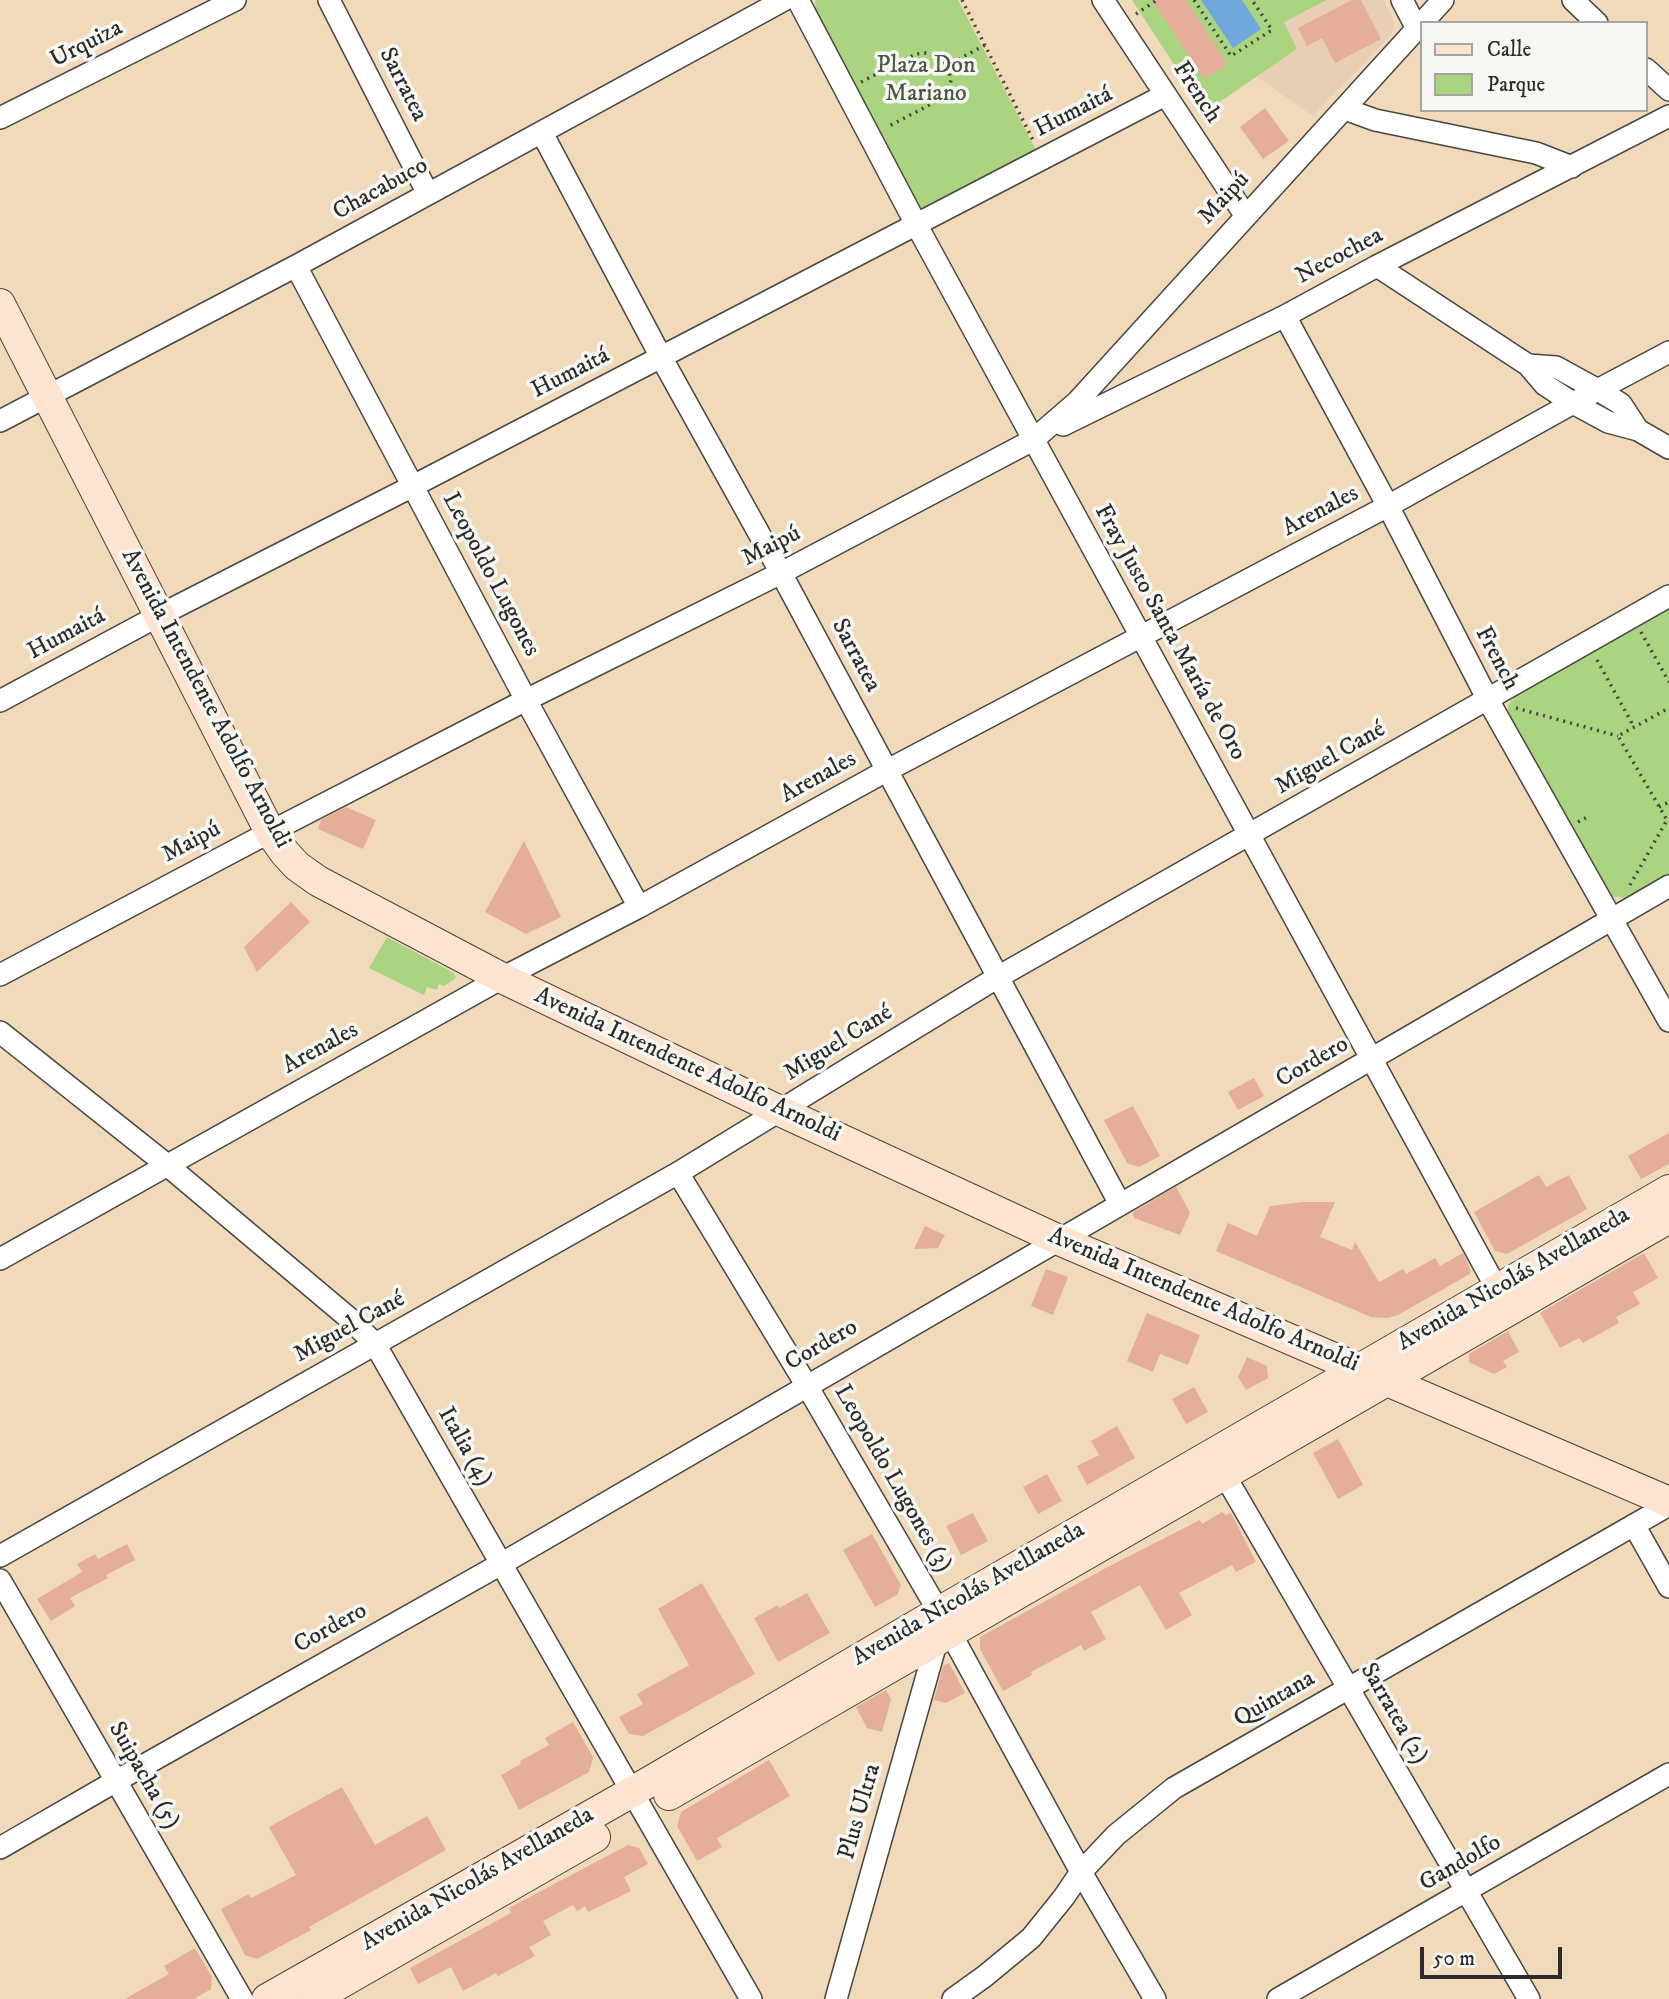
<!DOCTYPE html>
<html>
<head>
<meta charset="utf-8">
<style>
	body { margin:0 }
	#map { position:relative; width:1669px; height:1999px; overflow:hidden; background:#f1daba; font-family:"IM FELL DW Pica",serif }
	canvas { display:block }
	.legend { position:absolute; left:1420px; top:21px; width:228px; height:91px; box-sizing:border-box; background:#f6f6f2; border:2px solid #a5a5a2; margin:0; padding:9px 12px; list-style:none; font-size:21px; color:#2b2b2b }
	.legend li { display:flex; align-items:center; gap:14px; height:35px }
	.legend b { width:35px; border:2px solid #a5a5a2 }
	.scale { position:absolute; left:1420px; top:1947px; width:142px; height:32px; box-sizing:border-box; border:4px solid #2b2b2b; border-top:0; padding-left:9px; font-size:21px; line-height:24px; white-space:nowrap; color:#2b2b2b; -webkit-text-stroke:5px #f6f6f2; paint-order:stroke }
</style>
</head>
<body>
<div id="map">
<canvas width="1669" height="1999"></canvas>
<ul class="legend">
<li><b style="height:9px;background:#fde4d0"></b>Calle</li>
<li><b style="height:19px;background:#aad47f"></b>Parque</li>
</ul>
<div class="scale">50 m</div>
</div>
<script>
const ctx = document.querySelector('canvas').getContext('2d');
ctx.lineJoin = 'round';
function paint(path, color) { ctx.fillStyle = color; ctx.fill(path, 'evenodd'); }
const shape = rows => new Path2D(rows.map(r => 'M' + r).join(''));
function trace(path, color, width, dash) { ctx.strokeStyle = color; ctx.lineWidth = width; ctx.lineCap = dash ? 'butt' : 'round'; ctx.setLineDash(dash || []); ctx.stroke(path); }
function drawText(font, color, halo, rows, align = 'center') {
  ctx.font = font + ' "IM FELL DW Pica",serif'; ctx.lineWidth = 7; ctx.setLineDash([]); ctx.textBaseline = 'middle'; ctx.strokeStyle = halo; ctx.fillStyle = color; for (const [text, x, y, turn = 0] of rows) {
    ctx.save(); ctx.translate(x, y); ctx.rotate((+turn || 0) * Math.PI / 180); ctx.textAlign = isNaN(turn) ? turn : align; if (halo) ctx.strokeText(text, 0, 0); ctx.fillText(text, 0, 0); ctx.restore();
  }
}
const built = shape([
	[1327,0,1384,0,1394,21,1392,34,1313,116,1257,77,1297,49,1284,22]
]);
const green = shape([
	[815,0,958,0,1036,150,929,208,922,208,916,205,816,12],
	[1132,0,1327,0,1284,22,1297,49,1205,112],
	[1669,605,1669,875,1629,898,1614,897,1605,888,1508,715,1508,705,1516,695],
	[387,937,454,973,456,978,444,986,439,984,437,990,427,987,424,995,369,968]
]);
const water = shape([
	[1201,0,1242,0,1261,29,1233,48]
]);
const building = shape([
	[1152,0,1186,0,1228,64,1204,79],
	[1352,0,1361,0,1381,39,1335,63,1322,38,1307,46,1298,28],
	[1265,108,1289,141,1263,159,1240,127],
	[346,807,376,820,363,849,318,829,321,820],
	[524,841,561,917,526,934,485,912],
	[291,902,310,922,257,972,244,947],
	[1254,1078,1264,1096,1238,1110,1228,1092],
	[1133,1106,1160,1156,1139,1167,1127,1163,1104,1120],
	[1669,1133,1669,1164,1641,1179,1628,1156],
	[1539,1175,1546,1187,1569,1175,1587,1209,1507,1254,1495,1251,1474,1212],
	[1176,1187,1190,1213,1180,1235,1134,1218,1133,1212],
	[1302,1202,1335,1202,1320,1237,1352,1250,1355,1242,1379,1282,1403,1269,1406,1274,1435,1258,1440,1266,1463,1253,1470,1268,1470,1274,1398,1315,1387,1318,1371,1317,1216,1251,1228,1223,1257,1236,1270,1206],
	[925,1226,945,1235,938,1248,914,1249],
	[1644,1253,1658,1278,1633,1292,1640,1304,1616,1317,1619,1323,1583,1343,1579,1338,1560,1348,1540,1313],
	[1046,1269,1068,1277,1053,1315,1031,1306],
	[1147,1313,1200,1335,1188,1365,1160,1354,1153,1372,1127,1361],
	[1508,1331,1519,1352,1503,1361,1507,1367,1494,1374,1469,1362,1469,1354],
	[1247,1357,1267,1366,1268,1378,1246,1390,1238,1377],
	[1194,1387,1208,1412,1186,1424,1172,1399],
	[1117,1426,1135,1458,1087,1485,1077,1466,1099,1455,1091,1441],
	[1338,1439,1363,1485,1338,1499,1313,1453],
	[1047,1474,1062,1501,1038,1514,1023,1487],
	[1222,1512,1226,1515,1231,1513,1256,1562,1236,1572,1232,1565,1179,1593,1192,1615,1166,1630,1140,1585,1091,1612,1106,1639,1084,1651,1081,1645,1031,1672,1032,1675,1003,1691,980,1649,980,1637,1104,1569,1200,1520,1202,1524],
	[973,1513,988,1541,961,1555,946,1526],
	[872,1534,901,1585,897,1595,875,1607,843,1550],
	[127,1544,135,1560,106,1575,108,1578,70,1598,75,1606,51,1621,37,1599,82,1572,77,1564,95,1554,98,1559],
	[702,1583,755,1674,643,1736,629,1734,619,1717,643,1704,637,1694,689,1665,658,1609],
	[807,1593,830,1633,778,1662,754,1618,778,1605,779,1608],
	[949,1663,965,1693,946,1703,934,1700,943,1666],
	[886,1690,891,1699,882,1732,867,1728,856,1707],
	[573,1722,593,1757,589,1772,519,1810,501,1775,521,1764,520,1761,549,1745,545,1738],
	[769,1760,790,1796,717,1838,722,1847,697,1861,677,1826,681,1812],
	[342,1787,375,1845,427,1816,446,1850,309,1927,311,1930,257,1959,245,1955,221,1909,249,1894,251,1898,296,1875,269,1827],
	[628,1845,639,1848,648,1864,624,1877,631,1891,588,1912,585,1906,577,1911,573,1905,543,1921,551,1935,529,1947,535,1956,498,1976,496,1973,463,1991,451,1967,418,1984,410,1968,511,1913,509,1908],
	[195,1948,212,1977,211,1989,194,1999,125,1999,169,1974,164,1966]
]);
const path = shape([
	[962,0,1034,142],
	[1194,0,1231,56,1272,30,1252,0],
	[1136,14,1157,0],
	[946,66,985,45],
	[861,82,916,54,926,53,935,56,943,61,949,71,951,80,949,90,945,97,887,127],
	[1641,632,1669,682],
	[1597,660,1634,727],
	[1516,708,1618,736],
	[1659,807,1669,802],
	[1578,822,1589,816],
	[1630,885,1667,820,1618,736,1669,708]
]);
const street = shape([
	[329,0,428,194],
	[798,0,916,224,1497,1289],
	[1103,0,1245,215],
	[1402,0,1416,27],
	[1573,0,1597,23],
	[1646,69,1669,90],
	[1345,109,1375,120,1536,153,1572,167],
	[0,118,235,0],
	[542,133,661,357,781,573,1120,1204],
	[296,266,526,700,639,907],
	[1377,266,1528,365,1545,385,1573,403,1608,422,1638,430,1669,448],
	[1285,316,1388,506,1488,700,1669,1021],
	[1528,365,1556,367,1598,390,1621,404,1638,430],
	[0,421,296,266,784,0],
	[1063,425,1285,316,1377,266,1669,116],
	[0,701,158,616,413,486,1165,95],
	[0,975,270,832,526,700,781,573,1033,440,1077,402,1443,0],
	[0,1032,167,1165,350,1319,375,1344,751,1999],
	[678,1173,807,1386,939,1612,1081,1872,1155,1999],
	[0,1259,502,978,639,907,886,771,1388,506,1573,403,1669,352],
	[1217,1462,1529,1999],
	[1634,1525,1669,1587],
	[0,1556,678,1173,998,977,1669,596],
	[0,1580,242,1999],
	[0,1848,116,1781,501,1564,1669,886],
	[836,1999,937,1640],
	[953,1999,985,1976,1031,1938,1064,1897,1081,1872,1116,1835,1174,1788,1669,1505],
	[1278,1999,1669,1774]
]);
const secondary = shape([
	[0,304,270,832,285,853,297,866,318,881,502,978,780,1111,1059,1240,1669,1502],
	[669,1795,1669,1218],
	[267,1999,632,1792,939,1612,1669,1190],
	[313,1999,595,1837]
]);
const streetNames = [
	["Urquiza",87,45,-27],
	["Sarratea",402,85,63],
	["French",1196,93,57],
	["Humaitá",1074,113,-27],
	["Chacabuco",381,190,-29],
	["Maipú",1225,199,-47],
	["Necochea",1340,257,-28],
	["Humaitá",571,374,-27],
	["Arenales",1321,512,-28],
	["Maipú",772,547,-27],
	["Leopoldo Lugones",490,575,62],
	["Fray Justo Santa María de Oro",1169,633,61],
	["Humaitá",67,635,-28],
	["Sarratea",855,656,62],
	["French",1496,659,62],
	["Avenida Intendente Adolfo Arnoldi",205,699,62],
	["Miguel Cané",1331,759,-30],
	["Arenales",819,778,-29],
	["Maipú",192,843,-28],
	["Miguel Cané",839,1044,-32],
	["Arenales",321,1049,-29],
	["Cordero",1313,1063,-30],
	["Avenida Intendente Adolfo Arnoldi",687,1066,25],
	["Avenida Nicolás Avellaneda",1514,1280,-30],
	["Avenida Intendente Adolfo Arnoldi",1203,1301,23],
	["Miguel Cané",350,1328,-29],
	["Cordero",822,1346,-30],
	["Italia (4)",464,1447,60],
	["Leopoldo Lugones (3)",892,1479,60],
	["Avenida Nicolás Avellaneda",969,1595,-30],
	["Cordero",331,1629,-29],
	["Quintana",1275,1700,-30],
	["Sarratea (2)",1393,1714,60],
	["Suipacha (5)",143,1776,60],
	["Plus Ultra",861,1812,-74],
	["Gandolfo",1461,1864,-30],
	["Avenida Nicolás Avellaneda",478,1880,-30]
];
const parkNames = [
	["Plaza Don",926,67],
	["Mariano",926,95]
];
paint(built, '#e8ceb6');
paint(green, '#aad47f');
paint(water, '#6fa9df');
paint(building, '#e4ae98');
trace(street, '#494540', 24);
trace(secondary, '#494540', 32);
trace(path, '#494540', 3.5, [2, 5]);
trace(street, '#fff', 21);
trace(secondary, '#fde4d0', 30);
drawText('24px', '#2b2b2b', '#f6f6f2', streetNames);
drawText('24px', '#4b5540', '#f6f6f2', parkNames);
</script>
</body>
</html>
